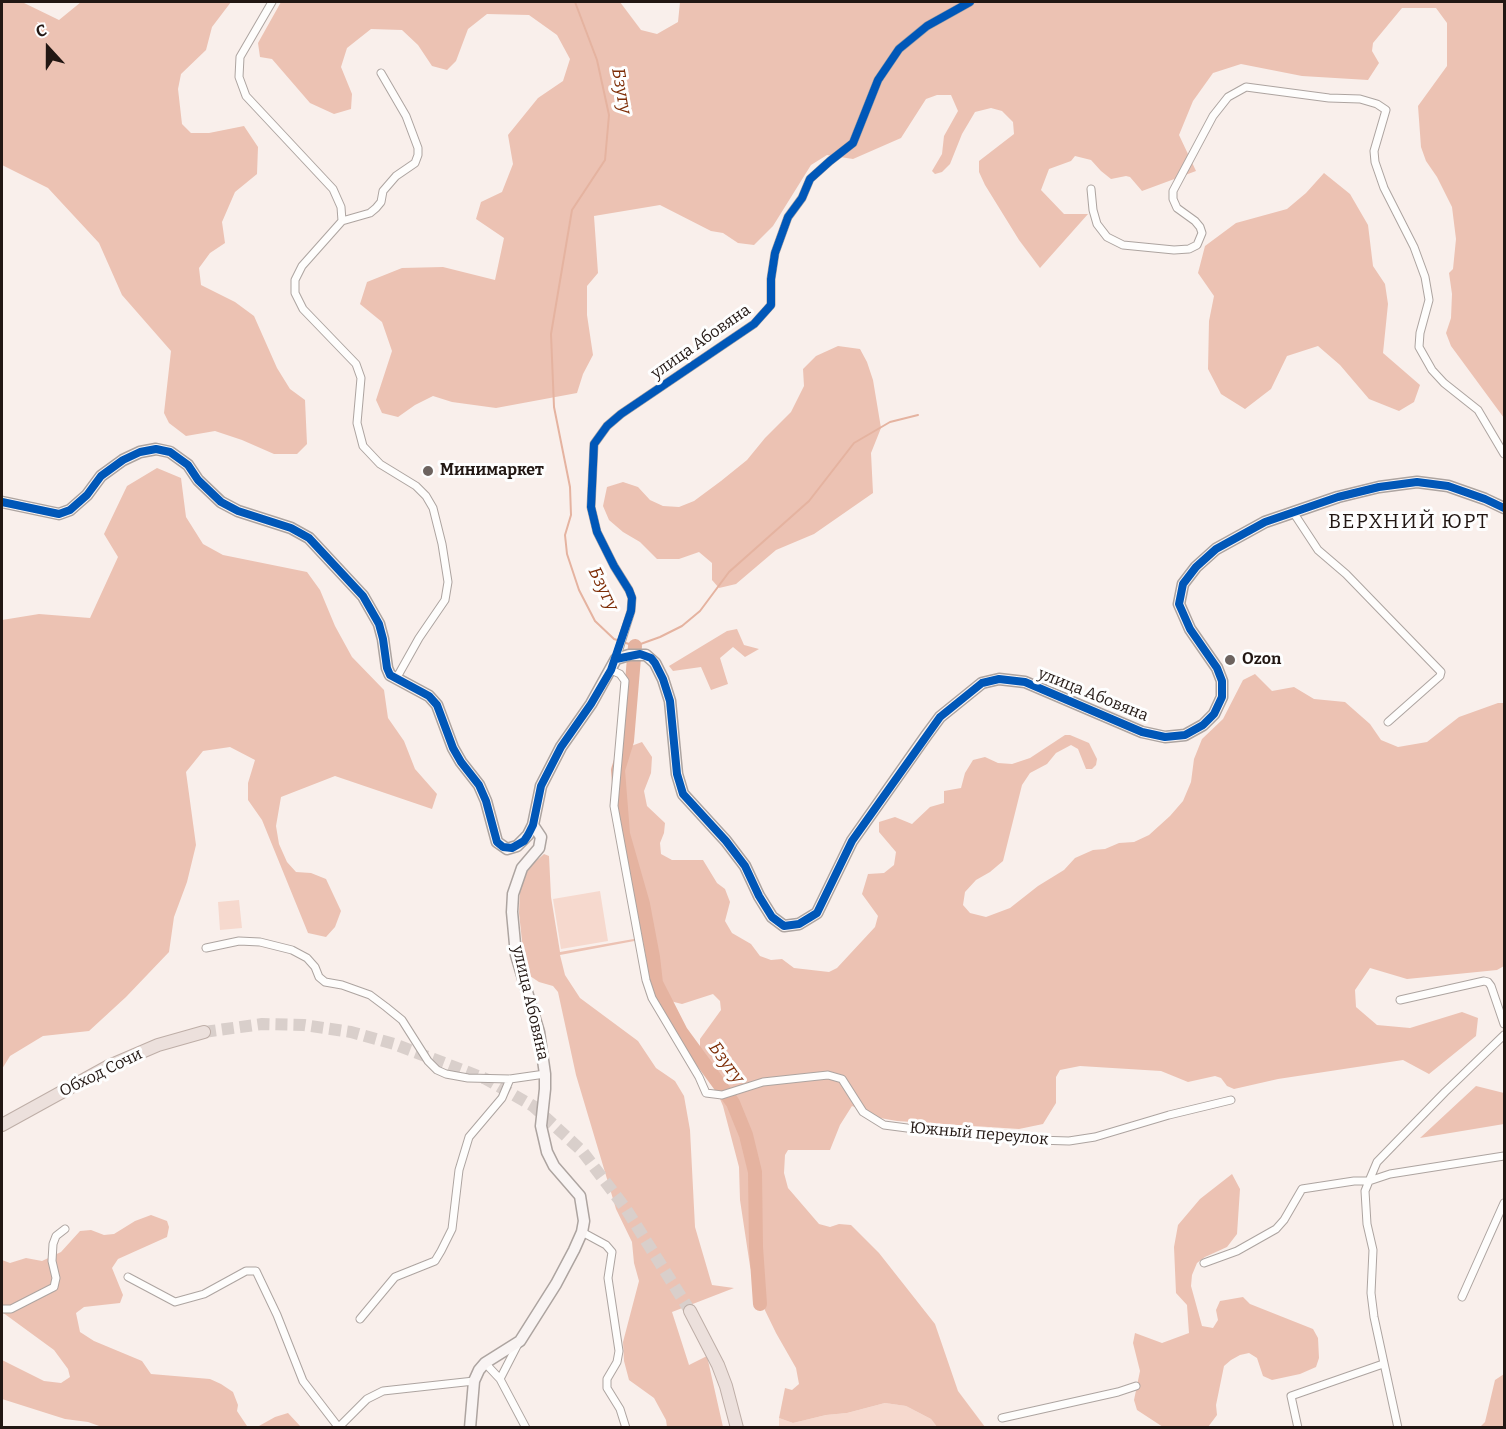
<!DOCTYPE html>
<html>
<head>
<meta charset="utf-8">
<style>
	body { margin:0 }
	#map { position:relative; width:1506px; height:1429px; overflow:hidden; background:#f9efeb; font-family:Bitter,serif }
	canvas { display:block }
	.frame { position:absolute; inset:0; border:3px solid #221713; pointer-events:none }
	.north { position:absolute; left:18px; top:18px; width:60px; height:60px; -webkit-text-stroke:4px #fefefe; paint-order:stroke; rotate:339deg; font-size:16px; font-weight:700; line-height:24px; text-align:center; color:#221713 }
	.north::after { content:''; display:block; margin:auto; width:21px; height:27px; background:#221713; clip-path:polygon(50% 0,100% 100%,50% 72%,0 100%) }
</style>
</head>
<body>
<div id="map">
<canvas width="1506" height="1429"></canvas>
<div class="frame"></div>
<div class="north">С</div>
</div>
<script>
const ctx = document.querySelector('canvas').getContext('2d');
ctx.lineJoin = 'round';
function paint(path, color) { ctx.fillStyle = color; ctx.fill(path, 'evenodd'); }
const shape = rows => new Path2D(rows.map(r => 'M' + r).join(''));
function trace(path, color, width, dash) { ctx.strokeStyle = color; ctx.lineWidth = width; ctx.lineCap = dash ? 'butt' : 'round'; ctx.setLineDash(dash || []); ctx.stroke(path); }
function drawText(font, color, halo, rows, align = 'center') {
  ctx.font = font + ' Bitter,serif'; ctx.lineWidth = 6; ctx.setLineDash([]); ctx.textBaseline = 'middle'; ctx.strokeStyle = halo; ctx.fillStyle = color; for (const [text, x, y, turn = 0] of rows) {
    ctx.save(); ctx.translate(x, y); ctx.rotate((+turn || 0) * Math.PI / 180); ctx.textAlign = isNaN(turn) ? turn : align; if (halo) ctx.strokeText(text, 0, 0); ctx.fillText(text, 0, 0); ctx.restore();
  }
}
const green = shape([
	[600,891,608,941,561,949,553,899],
	[239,900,242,928,220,930,218,902],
	[885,1403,906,1406,931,1419,937,1427,779,1428,779,1418,793,1423,826,1415,847,1413]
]);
const forest = shape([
	[2,2,22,2,59,20,81,2,231,2,212,27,206,50,181,74,178,89,182,124,191,133,209,133,244,126,258,147,257,174,235,192,222,222,225,243,210,253,199,268,201,285,235,302,254,316,277,368,290,389,305,400,307,444,297,454,274,454,242,440,215,431,186,436,169,423,164,413,171,351,122,295,99,243,48,188,2,165],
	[281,2,620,2,641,30,657,34,678,22,680,2,1504,2,1504,418,1451,346,1446,333,1451,318,1452,294,1449,273,1453,269,1456,239,1452,207,1437,177,1426,161,1421,147,1418,106,1447,66,1447,23,1436,8,1402,8,1373,43,1372,51,1379,63,1368,80,1302,76,1241,64,1213,73,1193,101,1179,135,1196,171,1142,191,1130,177,1126,176,1111,179,1101,171,1091,160,1075,156,1071,161,1049,169,1041,190,1064,214,1088,214,1040,268,1019,240,985,185,979,172,979,161,1014,134,1013,122,1002,111,991,108,975,112,962,134,950,164,942,172,935,174,932,171,942,154,944,136,958,111,951,95,937,95,926,99,901,138,853,159,827,155,811,165,773,226,754,245,738,243,723,233,711,231,660,205,594,216,598,273,587,286,587,315,593,355,583,374,577,393,496,408,452,402,433,396,415,405,398,417,382,413,376,400,392,351,382,322,360,304,367,282,402,268,443,267,495,280,504,238,476,219,481,202,502,192,513,164,508,135,538,98,563,81,570,59,557,35,529,15,487,14,468,29,456,61,447,70,432,66,418,45,402,30,371,29,347,48,341,67,352,94,351,109,334,114,310,103,272,59,260,57,258,43],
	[1324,173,1350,194,1368,225,1373,266,1385,284,1388,304,1383,353,1420,385,1414,402,1399,411,1369,399,1340,365,1318,346,1287,356,1271,389,1245,409,1221,394,1208,369,1209,321,1214,296,1198,273,1205,246,1236,223,1287,209,1306,193],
	[838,346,860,349,867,362,873,380,881,428,871,453,873,493,814,534,776,550,736,584,719,588,712,580,712,563,699,552,679,559,657,559,640,542,623,532,609,520,603,506,607,487,623,482,638,487,650,500,663,506,679,507,694,501,721,481,747,460,765,438,791,412,804,386,803,369,816,356],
	[157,468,181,478,186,517,203,544,223,555,307,572,320,590,335,626,352,657,384,690,388,718,404,741,415,769,437,794,432,809,335,776,281,797,276,826,279,844,287,862,296,872,311,873,326,879,341,911,335,927,326,937,308,933,262,820,248,800,248,783,255,760,230,747,203,751,186,772,196,845,187,882,174,917,169,952,126,997,89,1031,43,1036,10,1056,2,1069,2,620,39,614,90,618,118,557,104,534,127,486],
	[737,629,744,645,759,649,745,657,733,647,720,658,728,684,711,690,701,667,673,671,669,666,727,631],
	[1255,674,1272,691,1294,687,1314,699,1345,702,1370,724,1381,740,1398,747,1427,742,1459,717,1498,703,1504,703,1504,966,1497,970,1407,979,1370,968,1355,990,1356,1007,1377,1025,1410,1028,1462,1012,1478,1018,1476,1036,1429,1074,1403,1060,1278,1079,1234,1089,1227,1086,1221,1078,1215,1076,1188,1082,1161,1071,1080,1066,1060,1070,1056,1077,1056,1103,1043,1124,1019,1129,897,1121,880,1118,852,1106,840,1125,830,1150,788,1150,785,1155,784,1173,788,1188,819,1224,830,1227,839,1224,851,1225,879,1253,935,1324,958,1391,985,1427,937,1427,931,1419,906,1406,885,1403,847,1413,826,1415,793,1423,779,1418,785,1388,792,1390,799,1384,796,1368,776,1333,759,1298,750,1266,740,1200,739,1167,723,1106,700,1052,700,1039,721,1010,720,1001,713,994,682,1004,670,1001,659,987,645,939,560,955,565,975,580,998,638,1041,656,1068,675,1081,684,1096,690,1130,695,1227,712,1285,734,1288,672,1312,689,1365,707,1356,723,1427,667,1427,666,1420,654,1398,629,1380,624,1361,623,1342,639,1281,634,1263,632,1242,616,1209,576,1075,558,992,553,986,539,982,530,976,523,950,519,913,520,889,526,873,535,862,544,854,549,856,551,897,560,952,645,937,617,812,617,776,623,749,642,742,652,757,651,773,644,791,647,806,665,823,664,833,660,843,661,854,672,860,703,860,717,883,725,889,730,902,725,921,732,933,751,944,760,956,771,960,782,959,794,968,829,972,837,968,875,927,878,916,862,894,868,874,884,873,894,865,896,852,879,832,879,822,895,817,912,824,930,807,944,803,944,791,961,788,965,773,973,760,985,757,998,763,1012,764,1030,758,1065,735,1070,735,1089,743,1097,759,1096,765,1092,769,1086,769,1078,749,1071,745,1056,753,1047,764,1030,773,1022,785,1003,861,990,872,976,880,965,892,963,905,970,913,986,917,1010,908,1038,886,1064,870,1075,858,1093,850,1105,849,1119,843,1134,842,1149,835,1170,816,1183,801,1191,782,1194,759,1202,739,1223,719,1243,680],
	[1476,1086,1504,1093,1504,1124,1420,1138],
	[1232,1174,1240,1189,1237,1234,1227,1247,1205,1257,1197,1263,1192,1275,1191,1286,1202,1326,1213,1328,1218,1320,1216,1310,1220,1301,1243,1297,1250,1304,1313,1329,1318,1338,1319,1358,1316,1367,1300,1374,1272,1380,1263,1376,1257,1358,1249,1353,1240,1355,1231,1360,1224,1366,1216,1405,1217,1415,1208,1427,1163,1427,1137,1410,1134,1400,1140,1371,1133,1343,1135,1333,1162,1343,1189,1333,1187,1305,1176,1293,1174,1247,1178,1225,1200,1199],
	[151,1215,167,1221,169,1227,167,1237,118,1259,112,1268,123,1295,120,1303,84,1307,76,1313,80,1332,94,1341,142,1361,151,1374,210,1379,221,1384,233,1392,238,1405,237,1411,247,1426,259,1426,275,1417,288,1413,301,1427,102,1427,88,1422,65,1419,2,1399,2,1360,44,1381,61,1383,70,1377,68,1369,54,1350,2,1312,2,1260,10,1263,26,1258,42,1261,61,1252,80,1231,91,1230,104,1235,114,1234,135,1221],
	[1504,1374,1504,1427,1480,1427,1485,1422,1495,1380]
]);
const stream = shape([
	[575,2,597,60,609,115,605,160,572,210,551,334,554,407,570,487,571,515,565,535,567,554,579,590,595,621,614,639,635,646,660,637,682,626,700,611,729,572,809,501,854,443,890,422,918,415]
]);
const river = shape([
	[635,646,627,741,618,770,623,834,643,904,653,957,656,983,681,1032,733,1103,746,1135,755,1172,756,1247,760,1304]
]);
const highwayTunnel = shape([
	[204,1032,262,1024,304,1025,351,1032,394,1044,486,1079,533,1106,582,1151,626,1209,690,1311]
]);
const street = shape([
	[272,2,240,57,239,77,246,96,333,189,341,207,342,221,302,266,295,280,295,293,303,309,356,364,361,378,357,423,363,446,380,464,416,486,426,496,433,508,442,544,448,582,445,600,419,638,396,679],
	[1091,189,1093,210,1097,224,1107,237,1123,245,1174,250,1189,249,1197,245,1202,233,1200,227,1195,221,1177,208,1173,199,1173,191,1213,116,1228,97,1246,87,1329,98,1360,99,1377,104,1386,110,1374,151,1375,162,1384,188,1414,247,1425,277,1429,300,1420,333,1419,347,1432,370,1444,383,1478,410,1504,454],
	[342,221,370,213,376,208,381,202,383,191,396,176,415,163,418,155,418,148,406,116,381,73],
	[1293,512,1318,550,1346,574,1441,672,1440,676,1388,722],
	[616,659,631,611,632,598,629,590,614,566,597,532,591,507,594,444,607,426,621,414,754,324,771,305,771,279,775,253,788,217,802,198,810,179,830,161,853,143,878,80,899,49,927,26,970,2],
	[611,670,620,674,625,681,614,806,646,980,652,998,699,1077,706,1093,722,1095,763,1082,828,1075,842,1079,863,1112,884,1125,953,1134,1037,1140,1069,1141,1095,1137,1169,1115,1231,1100],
	[206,948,239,941,260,942,292,950,307,958,315,967,319,977,325,982,342,985,370,995,386,1007,402,1020,428,1061,437,1070,446,1074,468,1078,510,1079,545,1074],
	[1400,1000,1484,981,1488,982,1491,986,1504,1024],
	[582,1232,606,1245,612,1252,608,1278,619,1351,617,1362,607,1379,607,1388,620,1409,626,1428],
	[1204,1263,1237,1251,1276,1229,1284,1220,1302,1189,1354,1181,1369,1181,1377,1162,1445,1092,1504,1035],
	[128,1277,175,1302,204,1294,246,1271,256,1271,277,1315,303,1381,339,1428],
	[1462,1297,1504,1203],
	[2,1309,11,1309,54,1287,56,1278,52,1261,53,1244,56,1236,65,1229],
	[360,1319,395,1277,435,1261,441,1251,452,1229,459,1170,469,1137,502,1098,510,1079],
	[485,1363,500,1379,526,1428],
	[500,1379,518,1344],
	[1002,1418,1118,1392,1136,1386],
	[339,1427,367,1399,383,1391,474,1381],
	[1298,1428,1291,1396,1383,1364],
	[1398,1428,1374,1317,1371,1293,1373,1250,1367,1224,1365,1191,1369,1181,1390,1174,1504,1156]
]);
const secondary = shape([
	[2,502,59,514,70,510,87,495,101,476,123,460,140,452,156,449,170,452,188,465,198,480,221,502,238,511,291,528,309,538,363,596,379,624,383,639,387,668,390,675,429,696,437,705,453,748,461,762,479,785,486,801,497,842,507,849,517,846,528,835,533,825,541,786,561,747,591,704,616,659,629,655,646,655,655,663,663,679,670,701,677,774,683,794,726,841,745,866,759,896,772,917,784,926,799,924,817,913,852,841,926,736,940,717,982,683,999,679,1025,682,1142,732,1165,737,1185,735,1203,725,1214,714,1222,697,1222,681,1217,668,1190,629,1179,604,1183,584,1196,567,1216,549,1265,522,1338,497,1379,487,1417,482,1448,486,1485,499,1504,508],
	[470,1428,474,1381,479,1370,485,1363,520,1341,556,1284,574,1250,582,1232,584,1221,580,1196,554,1166,547,1152,541,1126,545,1089,545,1074,539,1032,516,955,512,912,513,894,522,868,539,848,541,837,533,825]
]);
const highway = shape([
	[2,1125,109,1066,158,1045,204,1032],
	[690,1311,718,1365,726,1386,737,1428]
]);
const cycleway = shape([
	[2,502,59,514,70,510,87,495,101,476,123,460,140,452,156,449,170,452,188,465,198,480,221,502,238,511,291,528,309,538,363,596,379,624,383,639,387,668,390,675,429,696,437,705,453,748,461,762,479,785,486,801,497,842,503,847,512,848,524,841,528,835,533,825,541,786,561,747,591,704,611,670,631,611,632,598,629,590,614,566,597,532,591,507,594,444,607,426,621,414,754,324,771,305,771,279,775,253,788,217,802,198,810,179,830,161,853,143,878,80,899,49,927,26,970,2],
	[616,659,640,654,651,658,655,663,663,679,670,701,677,774,683,794,726,841,745,866,759,896,772,917,784,926,799,924,817,913,852,841,940,717,982,683,999,679,1025,682,1142,732,1165,737,1185,735,1203,725,1214,714,1222,697,1222,681,1217,668,1190,629,1179,604,1183,584,1196,567,1216,549,1265,522,1338,497,1379,487,1417,482,1448,486,1485,499,1504,508]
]);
const markers = [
	[428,471,6,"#6d635f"],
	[1230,660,6,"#6d635f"]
];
const streetNames = [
	["улица Абовяна",701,342,-35],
	["улица Абовяна",1093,695,22],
	["улица Абовяна",530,1003,77],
	["Обход Сочи",101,1073,-26],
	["Южный переулок",979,1134,5]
];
const poiNames = [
	["Минимаркет",440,471],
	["Ozon",1242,660]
];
const waterNames = [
	["Бзугу",621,91,80],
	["Бзугу",603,589,64],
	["Бзугу",726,1063,54]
];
const quarterNames = [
	["ВЕРХНИЙ ЮРТ",1409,522]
];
paint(green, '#f6d9ce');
paint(forest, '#ecc2b3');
trace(stream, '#e5b3a0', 2);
trace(river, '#e5b3a0', 14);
trace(highwayTunnel, '#d9cfcb', 12, [12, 6]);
trace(street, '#ada4a0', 9);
trace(secondary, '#ada4a0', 13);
trace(highway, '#beaea7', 14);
trace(street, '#fefdfc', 7);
trace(secondary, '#f9f4f3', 10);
trace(highway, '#ece0dc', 12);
trace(cycleway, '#0057b8', 8);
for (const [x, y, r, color] of markers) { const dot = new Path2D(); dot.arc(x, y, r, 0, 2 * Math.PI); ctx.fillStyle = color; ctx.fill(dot); trace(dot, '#fefefe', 2); }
drawText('16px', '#221713', '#fefefe', streetNames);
drawText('bold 16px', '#221713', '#fefefe', poiNames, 'left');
drawText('italic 18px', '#7e2e08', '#fefefe', waterNames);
ctx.letterSpacing = '1.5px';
drawText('20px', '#221713', '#fefefe', quarterNames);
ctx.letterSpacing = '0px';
</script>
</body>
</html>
